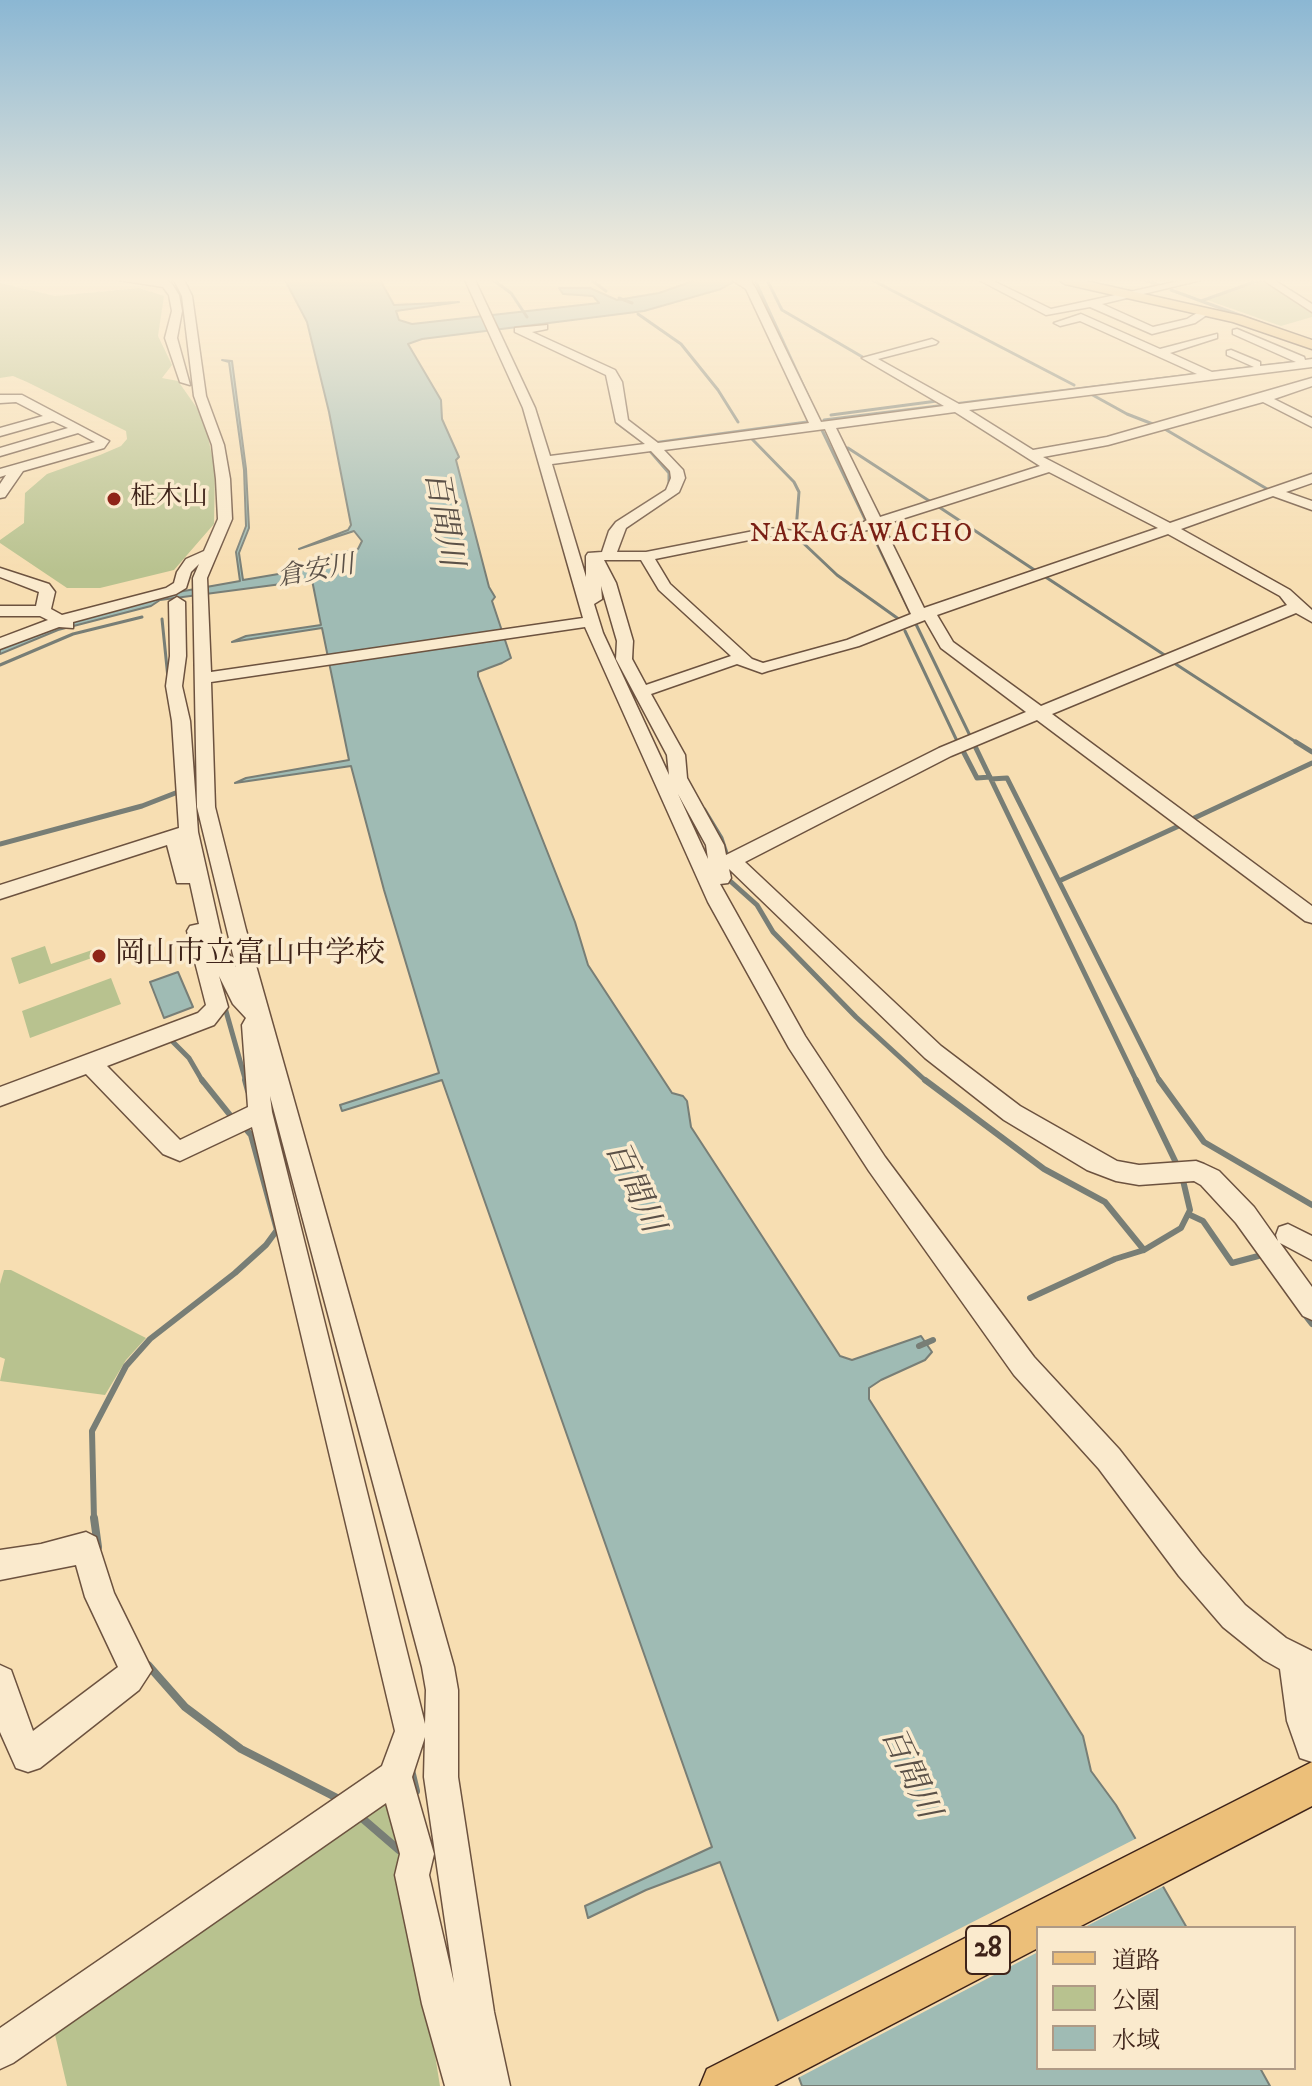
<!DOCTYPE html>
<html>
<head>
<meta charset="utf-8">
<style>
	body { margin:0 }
	#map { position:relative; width:1312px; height:2086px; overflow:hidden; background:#f7deb2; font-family:"IM FELL DW Pica","Noto Serif JP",serif }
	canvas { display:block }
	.legend { position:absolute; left:1036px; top:1926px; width:260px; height:144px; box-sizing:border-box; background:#faeacd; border:2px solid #af9a85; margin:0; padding:10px 14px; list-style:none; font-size:24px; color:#3e2319 }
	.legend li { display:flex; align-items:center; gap:16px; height:40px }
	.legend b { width:40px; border:2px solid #af9a85 }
</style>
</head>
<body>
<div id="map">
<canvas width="1312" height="2086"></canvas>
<ul class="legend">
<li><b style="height:10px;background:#ecbf79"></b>道路</li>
<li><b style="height:22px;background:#b8c28f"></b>公園</li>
<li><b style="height:22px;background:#9fbbb4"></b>水域</li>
</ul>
</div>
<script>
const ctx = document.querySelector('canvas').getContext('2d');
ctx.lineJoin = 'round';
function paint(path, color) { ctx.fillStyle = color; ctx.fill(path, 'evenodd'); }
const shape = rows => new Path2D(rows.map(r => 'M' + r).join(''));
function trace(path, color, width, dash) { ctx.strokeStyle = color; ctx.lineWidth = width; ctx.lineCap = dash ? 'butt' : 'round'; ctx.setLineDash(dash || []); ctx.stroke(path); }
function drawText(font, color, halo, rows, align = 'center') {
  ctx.font = font + ' "IM FELL DW Pica","Noto Serif JP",serif'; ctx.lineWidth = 7; ctx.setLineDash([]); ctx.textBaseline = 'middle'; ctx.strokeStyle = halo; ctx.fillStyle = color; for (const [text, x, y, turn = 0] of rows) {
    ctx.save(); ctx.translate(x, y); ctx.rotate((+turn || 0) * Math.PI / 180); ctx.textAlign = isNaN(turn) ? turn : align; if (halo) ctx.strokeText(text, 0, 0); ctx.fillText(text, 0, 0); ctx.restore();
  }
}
const green = shape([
	[1265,280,1312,311,1312,317,1281,326,1207,300],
	[0,283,55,296,139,288,164,296,158,336,172,365,162,378,178,381,204,418,215,470,214,524,174,570,100,588,67,588,0,543,0,540,24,523,25,493,47,474,100,455,121,446,127,439,126,431,27,382,13,376,0,378],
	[45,946,51,964,98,948,100,955,19,984,11,958],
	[111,978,121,1004,30,1038,22,1011],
	[4,1270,11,1270,146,1338,126,1360,105,1395,0,1381,5,1359,0,1357,0,1284],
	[393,1793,440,2086,67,2086,53,2026]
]);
const water = shape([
	[285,280,380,280,394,305,459,302,396,311,399,320,412,324,599,303,593,296,563,294,559,288,590,288,617,300,659,293,696,280,737,280,721,289,644,311,422,339,408,344,441,400,442,419,459,457,456,460,489,587,495,597,492,601,511,658,502,663,478,672,478,676,575,922,588,965,672,1093,683,1096,687,1101,691,1127,840,1356,852,1360,921,1336,932,1352,925,1360,881,1380,869,1388,869,1399,1083,1736,1091,1771,1116,1805,1187,1928,1038,1928,1038,2068,1260,2068,1270,2086,802,2086,720,1862,646,1890,588,1918,585,1906,712,1847,442,1080,342,1111,340,1105,439,1073,384,890,351,766,235,783,246,778,349,760,322,628,232,642,246,636,321,625,312,580,160,600,151,606,58,630,0,654,0,647,59,624,167,594,240,581,236,552,246,526,244,470,229,362,222,360,232,361,246,469,249,528,239,553,243,580,308,569,311,559,358,549,362,541,354,531,299,549,348,530,351,525,329,412,307,322,285,280],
	[178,972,193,1007,164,1018,150,982,178,972]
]);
const pier = shape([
	[1139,1837,1166,1885,1083,1928,1038,1928,1038,1952,796,2079,775,2023]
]);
const streamFar3 = shape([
	[133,280,155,280],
	[493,280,511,293,527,317],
	[591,280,606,291],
	[755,280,814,409],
	[767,280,782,310,866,359],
	[872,280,1074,385],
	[1145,280,1164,287],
	[1274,280,1312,307],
	[1171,290,1264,324],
	[619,298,632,303],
	[1201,301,1260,280],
	[638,314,681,344,718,390,738,422],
	[1089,393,1127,414,1163,428,1274,493],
	[614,406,617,423,643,442],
	[831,415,937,401,933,399],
	[824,420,1312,360],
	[820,426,974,744],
	[751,438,794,482,799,492,796,530],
	[653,443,807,422],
	[843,448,848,448,934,504],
	[649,450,669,473,669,485],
	[939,507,1036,571],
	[799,539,837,575,900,620],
	[1044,576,1166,656],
	[162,619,168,678],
	[905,631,957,741],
	[631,638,632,660,648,691],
	[1174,663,1299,744],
	[0,665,73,634,142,617]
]);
const streamFar2 = shape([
	[973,742,1137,1082],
	[1296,742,1312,752],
	[962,749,977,778,990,777],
	[991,779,1007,778,1160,1082],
	[704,810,721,838,727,856],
	[1190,820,1312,763],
	[0,844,142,806,178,792],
	[728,874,729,880,757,905,773,932,856,1017,927,1082],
	[1059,881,1181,825],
	[224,1004,246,1082],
	[173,1042,189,1058,203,1082]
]);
const streamFar1 = shape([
	[202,1080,234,1120],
	[245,1080,248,1091],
	[925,1080,1044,1169,1105,1202,1144,1250],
	[1136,1080,1178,1167],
	[1159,1080,1204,1142,1312,1205],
	[1188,1214,1203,1221,1232,1263,1262,1255],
	[1030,1298,1115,1259,1144,1250,1181,1228,1190,1210,1182,1176],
	[1305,1315,1312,1324],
	[919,1346,933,1340],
	[94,1520,92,1431,126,1366,150,1339,235,1273,266,1245,277,1230,251,1135,245,1128]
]);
const stream = shape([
	[94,1518,98,1547],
	[148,1665,185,1707,241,1749,341,1800],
	[411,1770,416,1791],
	[363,1819,399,1850]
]);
const minor = shape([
	[119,280,168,280,172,284,179,295,182,311,177,338,190,385,180,382,165,338,172,311,169,295,163,287,119,280],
	[174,280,184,280,192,296,206,396,224,445,230,479,232,519,207,578,211,672,583,618,523,408,465,280,475,280,535,408,550,456,645,444,616,422,606,375,515,332,515,328,547,325,547,329,532,332,615,370,622,382,628,420,658,443,809,423,746,289,732,280,751,281,756,289,821,422,944,406,862,358,932,339,938,342,936,344,878,359,959,404,1197,374,1080,321,1060,326,1054,323,1081,314,1160,349,1217,334,1217,338,1170,353,1212,372,1254,367,1227,355,1227,351,1231,350,1260,362,1260,366,1296,362,1233,334,1233,330,1237,329,1304,357,1305,360,1312,359,1312,367,969,410,1033,450,1107,437,1312,378,1312,386,1274,399,1312,418,1312,427,1263,402,1108,445,1043,457,1170,523,1312,474,1312,483,1286,492,1312,501,1312,510,1273,496,1181,529,1290,590,1312,610,1312,622,1296,613,1052,714,1312,906,1312,923,1305,921,1037,720,951,756,745,862,941,1046,1020,1106,1117,1161,1139,1165,1196,1161,1204,1164,1219,1171,1254,1207,1278,1241,1276,1235,1279,1227,1288,1224,1312,1236,1312,1260,1280,1243,1312,1287,1312,1320,1303,1316,1236,1223,1201,1185,1194,1181,1139,1185,1116,1181,1087,1170,1004,1120,925,1058,729,869,731,878,728,883,720,884,805,1036,885,1157,1034,1357,1119,1449,1201,1554,1245,1605,1286,1638,1312,1651,1312,1762,1300,1758,1287,1721,1280,1669,1264,1660,1223,1627,1179,1576,1099,1469,1014,1375,869,1171,789,1048,708,902,585,627,211,682,215,807,246,930,454,1667,458,1690,458,1777,494,2012,510,2086,445,2086,422,2004,395,1875,400,1854,386,1803,13,2063,0,2069,0,2028,382,1766,395,1731,252,1127,180,1161,163,1154,86,1074,0,1106,0,1087,198,1013,206,1005,187,931,190,926,199,924,190,883,177,883,167,845,0,899,0,885,179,828,172,721,166,686,170,656,169,602,177,597,185,602,186,656,182,686,190,721,198,832,223,943,236,967,197,807,193,578,199,564,191,572,186,588,176,594,73,622,73,628,59,627,0,649,0,638,48,620,40,616,0,616,0,606,36,606,39,592,0,577,0,568,49,584,55,592,51,609,62,615,166,588,174,583,177,572,186,559,204,551,218,519,216,479,212,445,194,396,182,296,174,280],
	[955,412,1040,466,880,517,836,428,955,412],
	[825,429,867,521,821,534,769,528,646,552,617,552,626,528,679,492,685,478,683,470,664,450,825,429],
	[651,451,670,471,671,478,666,490,616,522,609,531,602,552,588,553,586,556,586,577,552,464,651,451],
	[1049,472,1158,528,924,608,883,525,1049,472],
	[871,529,911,614,847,640,763,663,752,659,670,584,655,559,769,536,822,542,871,529],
	[1168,534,1280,596,1287,605,1041,706,953,642,937,615,1168,534],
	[604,560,641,560,659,590,731,656,646,685,632,659,633,641,616,583,604,560],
	[601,586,617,641,616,659,667,755,669,775,603,633,594,604,602,599,601,586],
	[925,620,941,648,1026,712,939,748,726,855,724,845,687,778,685,755,651,694,737,664,762,673,768,671,859,646,925,620],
	[678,794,706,845,708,859,678,794],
	[219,976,233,1004,246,1018,242,1025,248,1107,180,1140,107,1066,214,1025,228,1007,219,976],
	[270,1096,422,1667,426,1690,425,1724,272,1112,270,1096],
	[425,1737,424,1777,454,1983,429,1875,434,1854,412,1777,425,1737],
	[979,280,991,280,1051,309,1184,280,1201,280,1102,304,1153,327,1187,319,1202,310,1211,312,1195,323,1152,334,1090,307,1046,315,979,280],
	[1263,280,1274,280,1312,304,1312,312,1263,280],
	[0,395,22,395,109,441,104,448,23,471,5,497,0,498,0,484,6,475,0,477,0,469,95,442,78,433,0,456,0,448,68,428,53,421,0,436,0,428,43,416,16,402,0,403,0,395],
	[86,1532,96,1537,114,1593,152,1670,139,1690,40,1768,28,1772,16,1768,0,1732,0,1665,11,1670,33,1731,118,1667,85,1597,76,1565,0,1580,0,1550,41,1544,86,1532]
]);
const major = shape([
	[1059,280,1081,280,1242,316,1312,340,1312,349,1233,322,1065,284,1059,280],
	[1312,1762,1312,1806,1077,1928,1038,1928,1038,1948,774,2086,700,2086,707,2069,1312,1762]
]);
const markers = [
	[114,499,8,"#8f2418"],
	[99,956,8,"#8f2418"]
];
const farPoinames = [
	["柾木山",130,499]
];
const farNeighbourhoodnames = [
	["NAKAGAWACHO",862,536]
];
const farWaternames = [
	["倉安川",316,573,-10]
];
const shields = [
	[988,1950,44]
];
const shieldNames = [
	["28",988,1950]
];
const poiNames = [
	["岡山市立富山中学校",115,956]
];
const waterNames = [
	["百間川",441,519,80],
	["百間川",632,1188,65],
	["百間川",908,1774,65]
];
paint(green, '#b8c28f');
paint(water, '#9fbbb4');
trace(water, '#787e76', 2);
paint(pier, '#f7deb2');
trace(streamFar3, '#787e76', 3);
trace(streamFar2, '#787e76', 5);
trace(streamFar1, '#787e76', 6);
trace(stream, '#787e76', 8);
trace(minor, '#6c523f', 3);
trace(major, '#3e2319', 3);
paint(minor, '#faeacd');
paint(major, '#ecbf79');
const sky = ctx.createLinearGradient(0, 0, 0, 572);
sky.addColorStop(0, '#8bb7d3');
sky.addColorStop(0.49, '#fbf0dc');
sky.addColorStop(1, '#fbf0dc00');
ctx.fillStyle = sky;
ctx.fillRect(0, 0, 1312, 572);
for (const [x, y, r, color] of markers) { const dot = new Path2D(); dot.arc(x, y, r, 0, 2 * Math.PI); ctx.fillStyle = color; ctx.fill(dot); trace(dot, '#faeacd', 3); }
drawText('26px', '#3e2319', '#faeacd', farPoinames, 'left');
ctx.letterSpacing = '2px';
drawText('26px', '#7a1f14', '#faeacd', farNeighbourhoodnames);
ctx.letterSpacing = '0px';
drawText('italic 26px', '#5b5148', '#faeacd', farWaternames);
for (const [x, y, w] of shields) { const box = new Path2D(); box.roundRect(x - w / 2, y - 24, w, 48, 6); ctx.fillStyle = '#faeacd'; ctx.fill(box); trace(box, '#3e2319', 2); }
drawText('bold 28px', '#3e2319', null, shieldNames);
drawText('30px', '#3e2319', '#faeacd', poiNames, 'left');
drawText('italic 32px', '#5b5148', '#faeacd', waterNames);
</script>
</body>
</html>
